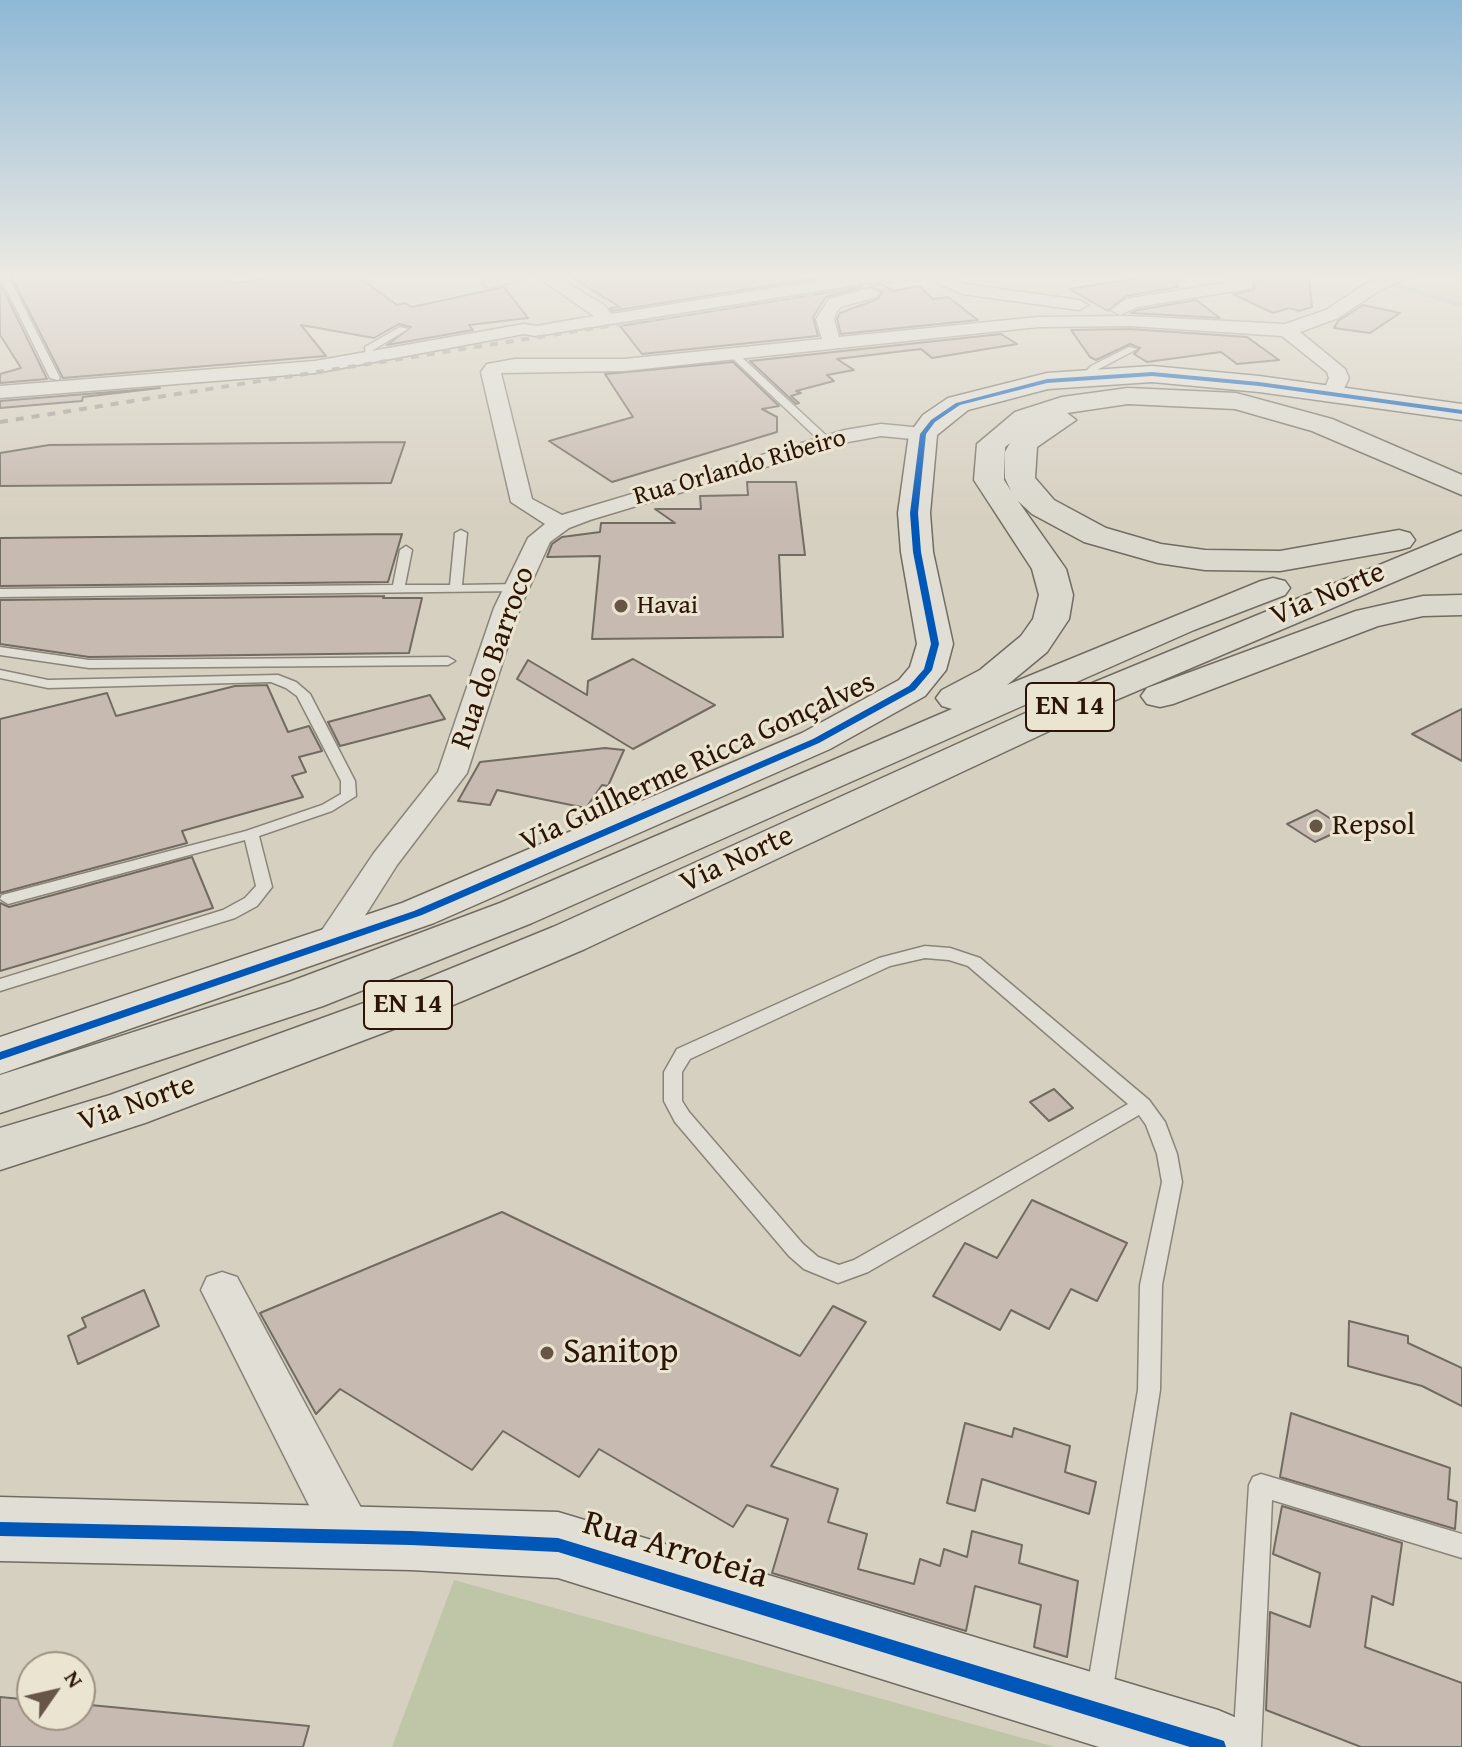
<!DOCTYPE html>
<html>
<head>
<meta charset="utf-8">
<style>
	body { margin:0 }
	#map { position:relative; width:1462px; height:1747px; overflow:hidden; background:#d6d0c0; font-family:"Gentium Book Plus",serif }
	canvas { display:block }
	.north { position:absolute; left:16px; top:1651px; width:80px; height:80px; box-sizing:border-box; background:#ebe4d0; border:2px solid #9e9180; border-radius:50%; rotate:56deg; font-size:22px; font-weight:700; line-height:32px; text-align:center; color:#2b1507 }
	.north::after { content:''; display:block; margin:auto; width:28px; height:36px; background:#675648; clip-path:polygon(50% 0,100% 100%,50% 72%,0 100%) }
</style>
</head>
<body>
<div id="map">
<canvas width="1462" height="1747"></canvas>
<div class="north">N</div>
</div>
<script>
const ctx = document.querySelector('canvas').getContext('2d');
ctx.lineJoin = 'round';
function paint(path, color) { ctx.fillStyle = color; ctx.fill(path, 'evenodd'); }
const shape = rows => new Path2D(rows.map(r => 'M' + r).join(''));
function trace(path, color, width, dash) { ctx.strokeStyle = color; ctx.lineWidth = width; ctx.lineCap = dash ? 'butt' : 'round'; ctx.setLineDash(dash || []); ctx.stroke(path); }
function drawText(font, color, halo, rows, align = 'center') {
  ctx.font = font + ' "Gentium Book Plus",serif'; ctx.lineWidth = 6; ctx.setLineDash([]); ctx.textBaseline = 'middle'; ctx.strokeStyle = halo; ctx.fillStyle = color; for (const [text, x, y, turn = 0] of rows) {
    ctx.save(); ctx.translate(x, y); ctx.rotate((+turn || 0) * Math.PI / 180); ctx.textAlign = isNaN(turn) ? turn : align; if (halo) ctx.strokeText(text, 0, 0); ctx.fillText(text, 0, 0); ctx.restore();
  }
}
const green = shape([
	[454,1580,1055,1747,392,1747]
]);
const stream = shape([
	[1395,285,1462,305]
]);
const building = shape([
	[11,276,225,276,234,284,276,276,357,276,397,305,405,303,412,307,504,287,528,318,469,325,473,330,387,345,411,327,399,324,374,338,301,325,326,356,63,378,11,276],
	[569,276,830,276,612,311,610,308,620,307,569,276],
	[1152,276,1181,276,1176,285,1178,287,1126,296,1108,311,1069,289,1152,276],
	[1262,276,1309,276,1312,307,1299,311,1289,308,1273,313,1233,294,1254,290,1255,283,1262,276],
	[0,283,47,379,0,383,0,374,21,368,0,335,0,283],
	[882,284,893,291,919,286,933,299,948,297,978,320,841,334,837,319,840,313,878,299,882,292,872,286,882,284],
	[862,287,826,297,813,317,818,336,642,354,620,326,862,287],
	[1196,300,1220,318,1131,313,1138,310,1196,300],
	[1363,305,1400,313,1370,333,1334,328,1338,321,1363,305],
	[1130,329,1247,337,1279,360,1237,364,1221,352,1147,362,1134,354,1140,348,1130,344,1096,360,1090,357,1071,330,1130,329],
	[1001,334,1017,344,932,358,921,349,837,359,854,370,827,375,834,381,796,391,801,393,791,396,799,403,796,404,750,361,1001,334],
	[733,362,779,406,762,409,777,417,777,432,612,482,549,441,633,417,605,374,733,362],
	[160,388,83,397,82,401,0,408,0,401,160,388],
	[405,442,391,483,0,486,0,453,49,445,405,442],
	[747,482,796,482,805,555,779,555,783,637,592,639,600,556,547,557,552,544,562,537,600,532,601,523,675,523,655,509,701,509,700,496,748,495,747,482],
	[402,534,388,582,0,586,0,538,402,534],
	[384,596,383,598,422,598,409,653,89,657,0,644,0,600,384,596],
	[633,659,715,705,633,749,517,679,528,660,587,695,588,681,633,659],
	[267,685,288,732,309,726,322,751,299,757,306,772,292,776,303,797,182,831,187,843,0,893,0,719,107,693,116,716,235,686,267,685],
	[430,695,445,719,340,746,328,722,430,695],
	[1462,709,1462,761,1412,734,1462,709],
	[605,748,624,750,608,786,602,785,586,808,497,790,490,805,458,801,480,762,605,748],
	[1317,810,1345,828,1315,842,1287,824,1317,810],
	[192,857,213,908,0,971,0,903,9,907,192,857],
	[1054,1089,1073,1108,1049,1121,1030,1102,1054,1089],
	[1032,1200,1127,1243,1097,1301,1071,1289,1049,1329,1011,1310,1000,1330,933,1296,965,1243,997,1258,1032,1200],
	[502,1212,800,1356,833,1306,866,1322,771,1466,838,1489,828,1522,867,1534,858,1569,914,1584,920,1559,940,1566,944,1549,967,1557,972,1531,1022,1545,1019,1563,1078,1581,1067,1657,1034,1647,1041,1605,975,1586,966,1631,772,1573,788,1519,747,1505,733,1527,599,1449,579,1477,503,1431,472,1470,340,1389,316,1414,260,1313,502,1212],
	[144,1290,159,1326,78,1364,68,1336,86,1327,82,1318,144,1290],
	[1349,1321,1408,1336,1408,1343,1462,1368,1462,1406,1422,1386,1348,1366,1349,1321],
	[1291,1413,1450,1468,1448,1499,1457,1502,1455,1529,1280,1477,1291,1413],
	[965,1423,1012,1437,1014,1428,1070,1446,1065,1472,1096,1482,1089,1514,982,1479,975,1511,947,1503,965,1423],
	[1282,1506,1402,1543,1393,1605,1372,1596,1365,1647,1462,1683,1462,1747,1361,1747,1266,1710,1270,1612,1310,1627,1320,1573,1273,1554,1282,1506],
	[0,1697,32,1700,32,1715,80,1715,80,1704,309,1726,303,1747,0,1747,0,1697]
]);
const lane = shape([
	[0,276,8,276,60,378,58,380,50,378,0,276],
	[400,327,408,329,373,350,372,359,366,359,365,347,400,327],
	[1129,347,1137,349,1097,370,1095,372,1096,379,1090,379,1085,372,1091,366,1129,347],
	[729,351,735,351,831,440,831,444,823,444,729,355,729,351],
	[461,530,467,533,462,585,517,584,521,585,521,591,0,597,0,589,393,585,400,550,406,546,412,550,405,585,450,585,455,533,461,530],
	[0,647,89,660,448,657,455,661,448,665,89,668,0,655,0,647],
	[0,670,48,680,278,675,296,682,310,694,355,781,356,796,332,811,259,836,272,887,257,906,235,918,0,991,0,979,223,910,245,898,256,886,245,840,8,904,0,899,2,895,246,831,322,805,341,794,341,781,297,696,286,688,271,682,48,688,0,678,0,670],
	[925,946,950,948,980,958,1149,1100,1165,1122,1177,1154,1182,1182,1162,1285,1160,1390,1112,1695,1108,1704,1099,1708,1090,1704,1086,1695,1138,1390,1140,1285,1162,1182,1157,1154,1146,1125,1139,1115,868,1272,838,1283,804,1269,789,1256,675,1122,664,1101,664,1072,677,1049,879,958,925,946],
	[925,958,949,960,968,966,1128,1104,854,1260,839,1265,818,1257,803,1244,689,1112,682,1101,682,1072,690,1059,890,966,925,958],
	[1261,1474,1462,1534,1462,1558,1272,1500,1261,1747,1233,1747,1249,1485,1253,1477,1261,1474]
]);
const street = shape([
	[500,276,533,276,490,288,482,283,500,276],
	[536,276,556,276,604,305,611,314,849,276,889,276,881,281,536,336,524,334,315,373,0,398,0,386,315,361,524,324,536,326,594,316,536,276],
	[922,276,945,276,965,284,1079,300,1088,305,1079,310,962,294,922,276],
	[1229,276,1259,276,1252,281,1252,288,1246,289,1137,307,1120,315,1111,310,1126,299,1229,282,1229,276],
	[1389,276,1413,276,1377,292,1338,318,1300,332,1345,369,1349,378,1339,399,1332,401,1322,395,1329,378,1327,372,1282,336,1130,326,1038,327,624,371,501,373,532,499,562,515,845,430,881,424,923,428,933,434,923,440,881,436,848,442,590,520,569,528,550,542,520,608,467,773,397,865,340,955,328,958,316,955,311,947,316,939,374,853,438,772,494,608,528,538,545,524,511,502,481,372,487,364,515,359,624,359,822,339,816,319,829,299,870,288,879,293,876,297,841,307,837,311,834,319,839,337,1038,317,1130,316,1285,324,1326,310,1365,284,1389,276],
	[222,1272,237,1277,367,1519,374,1536,367,1553,350,1560,333,1553,201,1290,207,1277,222,1272]
]);
const secondary = shape([
	[1152,366,1259,376,1462,404,1462,420,1259,392,1152,382,1048,389,968,410,937,435,930,513,933,552,953,644,946,670,925,696,830,749,434,923,0,1074,0,1037,402,903,802,733,899,680,910,667,917,644,901,552,898,513,909,434,923,415,948,398,1047,373,1152,366],
	[0,1497,558,1512,1218,1710,1244,1721,1255,1747,1099,1747,558,1578,411,1570,0,1561,0,1497]
]);
const highway = shape([
	[1128,388,1236,393,1332,419,1462,475,1462,495,1312,431,1235,409,1128,404,1067,413,1076,420,1037,447,1035,478,1054,500,1106,528,1161,544,1205,550,1280,551,1399,530,1410,533,1415,540,1410,547,1399,550,1280,571,1205,570,1158,563,1084,542,1032,514,1018,501,1066,569,1073,595,1069,619,1047,652,1007,685,1261,581,1273,578,1285,581,1290,588,1285,595,1194,630,532,923,323,1006,0,1113,0,1075,289,982,500,903,952,709,942,706,936,698,942,690,980,670,1021,636,1033,619,1039,595,1032,569,974,480,977,444,1015,412,1062,397,1128,388],
	[1010,443,1005,452,1005,478,1011,491,1004,480,1005,447,1010,443],
	[1462,531,1462,553,1111,702,585,949,420,1019,145,1123,0,1170,0,1128,110,1095,386,995,553,927,1085,686,1462,531],
	[1462,595,1462,615,1423,616,1378,626,1173,704,1160,707,1147,704,1141,696,1147,688,1356,611,1423,596,1462,595]
]);
const rail = shape([
	[0,422,926,276]
]);
const cycleway = shape([
	[1152,372,1259,382,1462,410,1462,414,1259,386,1152,376,1047,383,960,405,935,422,926,434,918,513,921,552,939,644,932,670,915,690,819,743,422,915,0,1060,0,1052,414,911,813,739,909,686,924,669,931,644,913,552,910,513,920,434,931,420,956,403,1047,379,1152,372],
	[0,1522,411,1531,558,1538,1218,1739,1224,1741,1226,1747,1190,1747,558,1552,411,1545,0,1536,0,1522]
]);
const markers = [
	[621,606,8,"#675648"],
	[1316,826,8,"#675648"],
	[547,1353,8,"#675648"]
];
const farStreetnames = [
	["Rua Orlando Ribeiro",740,468,-16]
];
const farPoinames = [
	["Havai",637,606]
];
const shields = [
	[1070,707,88],
	[408,1005,88]
];
const shieldNames = [
	["EN 14",1070,707],
	["EN 14",408,1005]
];
const streetNames = [
	["Via Norte",1328,595,-23],
	["Rua do Barroco",494,658,-70],
	["Via Guilherme Ricca Gonçalves",698,763,-25],
	["Via Norte",737,860,-25],
	["Via Norte",137,1104,-19]
];
const poiNames = [
	["Repsol",1332,826]
];
const nearPoinames = [
	["Sanitop",563,1353]
];
const nearStreetnames = [
	["Rua Arroteia",675,1551,17]
];
paint(green, '#bfc6a7');
trace(stream, '#a9beb9', 5);
paint(building, '#c7bab0');
trace(building, '#716b61', 2);
trace(lane, '#8a8479', 3);
trace(street, '#8a8479', 3);
trace(secondary, '#716b61', 3);
trace(highway, '#716b61', 3);
paint(lane, '#e0ded5');
paint(street, '#e0ded5');
paint(secondary, '#e0ded5');
paint(highway, '#dbd8ce');
trace(rail, '#9e9a92', 4, [8, 8]);
paint(cycleway, '#0057b8');
const sky = ctx.createLinearGradient(0, 0, 0, 521);
sky.addColorStop(0, '#8fb8d5');
sky.addColorStop(0.53, '#edeae3');
sky.addColorStop(1, '#edeae300');
ctx.fillStyle = sky;
ctx.fillRect(0, 0, 1462, 521);
for (const [x, y, r, color] of markers) { const dot = new Path2D(); dot.arc(x, y, r, 0, 2 * Math.PI); ctx.fillStyle = color; ctx.fill(dot); trace(dot, '#ebe4d0', 3); }
drawText('26px', '#2b1507', '#ebe4d0', farStreetnames);
drawText('26px', '#2b1507', '#ebe4d0', farPoinames, 'left');
for (const [x, y, w] of shields) { const box = new Path2D(); box.roundRect(x - w / 2, y - 24, w, 48, 6); ctx.fillStyle = '#ebe4d0'; ctx.fill(box); trace(box, '#2b1507', 2); }
drawText('bold 28px', '#2b1507', null, shieldNames);
drawText('30px', '#2b1507', '#ebe4d0', streetNames);
drawText('30px', '#2b1507', '#ebe4d0', poiNames, 'left');
drawText('36px', '#2b1507', '#ebe4d0', nearPoinames, 'left');
drawText('36px', '#2b1507', '#ebe4d0', nearStreetnames);
</script>
</body>
</html>
